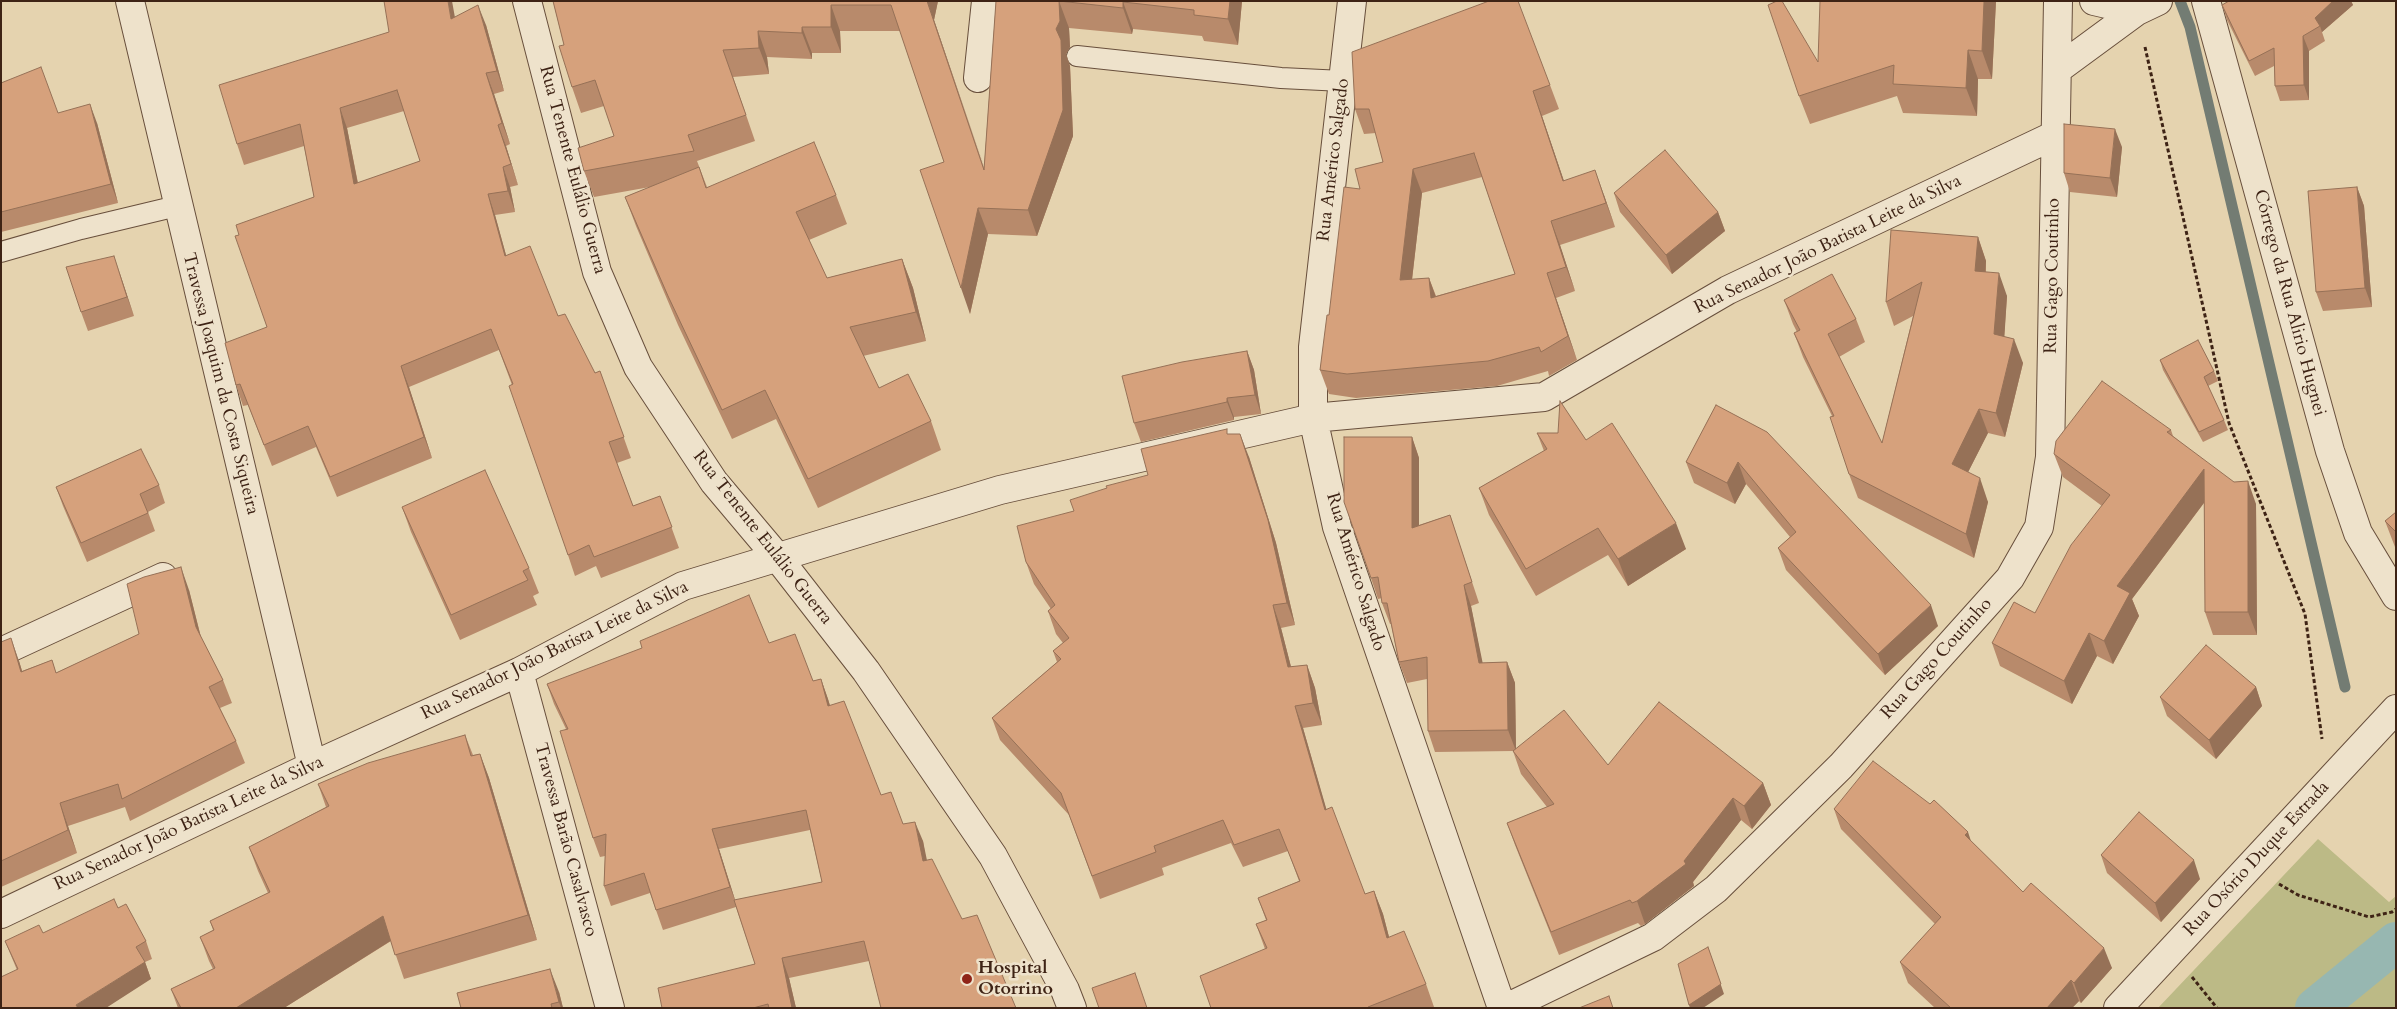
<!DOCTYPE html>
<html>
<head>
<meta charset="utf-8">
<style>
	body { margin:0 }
	#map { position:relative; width:2397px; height:1009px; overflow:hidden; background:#e5d3af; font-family:Cardo,serif }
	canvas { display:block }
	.frame { position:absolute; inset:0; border:2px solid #3e2315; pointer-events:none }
</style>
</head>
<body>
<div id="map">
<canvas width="2397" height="1009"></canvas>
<div class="frame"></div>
</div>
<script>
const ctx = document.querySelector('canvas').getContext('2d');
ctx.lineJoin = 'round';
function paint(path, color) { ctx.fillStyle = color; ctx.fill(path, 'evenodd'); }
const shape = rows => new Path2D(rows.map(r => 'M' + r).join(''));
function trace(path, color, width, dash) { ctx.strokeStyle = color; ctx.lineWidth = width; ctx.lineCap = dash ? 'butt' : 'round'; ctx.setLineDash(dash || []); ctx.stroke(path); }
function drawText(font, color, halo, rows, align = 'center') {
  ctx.font = font + ' Cardo,serif'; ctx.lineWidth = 5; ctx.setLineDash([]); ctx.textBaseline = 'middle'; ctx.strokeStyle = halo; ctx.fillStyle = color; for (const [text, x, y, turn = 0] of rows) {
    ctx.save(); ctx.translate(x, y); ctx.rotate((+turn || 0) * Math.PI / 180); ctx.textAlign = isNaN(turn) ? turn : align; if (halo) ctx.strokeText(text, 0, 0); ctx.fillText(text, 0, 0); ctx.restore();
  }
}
const green = shape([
	[2318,839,2389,902,2396,896,2396,1008,2158,1008]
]);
const stream = shape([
	[2180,1,2190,27,2345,687]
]);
const canal = shape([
	[2315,1008,2396,942]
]);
const path = shape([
	[2145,47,2229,423,2305,614,2322,739],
	[2279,884,2298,895,2369,917,2392,912,2396,909],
	[2192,977,2217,1008]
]);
const service = shape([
	[1077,56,1281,78,1343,81],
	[1,252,81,229,177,206]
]);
const minor = shape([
	[130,1,312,766],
	[1352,1,1313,347,1313,418,1337,527,1502,1008],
	[2094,1,2137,11],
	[2206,1,2330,451,2358,533,2396,596],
	[2058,69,2137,11,2158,1],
	[978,78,986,1],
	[1,652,163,577],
	[519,672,610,1008],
	[1,914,312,766,519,672,683,586,1000,490,1313,418,1544,397,1728,290,2055,135],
	[1506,1008,1653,937,1716,889,1841,766,2010,578,2039,527,2050,457,2058,1],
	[2118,1008,2396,709]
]);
const tertiary = shape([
	[527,1,597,272,638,367,714,482,778,558,866,671,993,856,1065,990,1072,1008]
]);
const wall = shape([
	[553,1,938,1,934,20,984,168,996,1,1242,1,1238,45,1204,41,1202,36,1133,29,1132,34,1069,28,1070,47,1066,54,1070,66,1073,136,1037,236,988,234,970,314,944,162,900,31,840,31,841,53,812,53,812,59,767,57,769,74,733,77,755,141,697,161,707,187,836,195,847,224,809,240,827,278,902,259,913,288,926,341,863,356,879,388,931,421,941,450,818,508,776,419,732,439,678,325,636,226,625,197,650,187,594,197,584,171,614,136,604,106,581,113,572,87,564,45],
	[1996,1,1992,79,1978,79,1977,116,1903,113,1897,96,1810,124,1799,96,1818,62],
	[2229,1,2351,1,2353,5,2322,32,2325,41,2309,51,2309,100,2280,101,2275,86,2274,66,2255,76,2227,20,2222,5],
	[455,17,486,25,504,91,494,94,510,144,506,146,518,185,510,187,515,212,495,215,506,255,558,316,595,373,600,371,631,458,617,463,633,506,660,496,679,548,601,578,596,566,575,576,568,555,512,385,499,350,409,387,432,458,337,497,316,447,272,466,248,405,243,406,236,385,267,327,239,235,314,197,304,146,244,165,237,144],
	[404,111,420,161,358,183,347,128],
	[1,83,58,113,97,123,118,203,1,232],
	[1550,85,1559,109,1542,116,1564,181,1604,195,1615,227,1560,245,1575,291,1556,298,1577,360,1549,376,1548,371,1497,386,1356,398,1329,394,1320,370,1329,315,1360,189,1383,162,1376,133,1364,134,1355,109],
	[1482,177,1515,274,1436,296,1429,278,1412,280,1422,193],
	[2122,147,2117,197,2070,192,2064,173],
	[2357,187,2364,206,2372,307,2323,311,2316,292],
	[1614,193,1718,212,1725,231,1672,274,1620,212],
	[1978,237,1986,261,1986,272,2007,296,2004,337,2023,363,2005,437,1988,433,1968,472,1988,502,1974,558,1858,498,1849,474,1832,416,1803,357,1794,333,1797,332,1793,324,1784,300,1856,319,1865,342,1839,357,1882,443,1913,316,1894,326,1886,302],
	[120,274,134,316,88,331,81,312],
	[1247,351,1254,370,1261,414,1234,417,1234,420,1141,442,1134,423],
	[2160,360,2214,371,2218,381,2208,386,2224,420,2228,430,2203,442,2163,370],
	[1716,405,1938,626,1885,675,1786,570,1778,548,1790,537,1746,484,1735,504,1694,483,1686,462],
	[2171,430,2173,436,2256,504,2257,635,2213,635,2205,612,2204,503,2132,599,2139,616,2113,664,2097,656,2072,704,2000,666,1992,643,2035,613,2102,506,2063,477,2054,454],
	[1537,433,1586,440,1686,549,1628,586,1608,555,1536,596,1489,515,1479,488,1544,451],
	[1228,434,1249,457,1276,543,1295,625,1281,628,1291,667,1307,665,1315,688,1322,725,1303,728,1326,809,1365,894,1374,891,1383,914,1389,937,1426,984,1434,1007,1432,1008,1211,1008,1265,949,1256,924,1266,920,1258,898,1299,881,1288,851,1243,867,1231,843,1162,868,1164,875,1100,899,1069,815,1000,740,992,718,1057,662,1053,651,1063,643,1056,634,1048,611,1051,609,1034,584,1026,562,1074,511,1148,475],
	[1412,437,1419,458,1419,525,1450,515,1479,603,1471,606,1482,663,1507,662,1515,683,1516,749,1608,765,1763,783,1771,805,1752,829,1741,820,1693,882,1694,886,1645,924,1641,926,1638,923,1559,955,1515,845,1507,823,1547,807,1521,774,1513,751,1435,752,1428,731,1427,679,1407,683,1399,662,1391,624,1390,624,1382,603,1382,598,1378,599,1371,578],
	[159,485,165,503,148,512,155,531,87,562,63,506,56,487],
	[402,507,529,568,539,593,533,596,537,605,460,640,411,532],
	[2396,512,2396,548,2395,547,2385,521],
	[189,590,201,637,223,680,232,703,220,708,236,741,245,763,130,821,125,807,68,826,77,853,1,887,1,642,19,661,22,671,52,660,56,673,139,634],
	[769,643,813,681,821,679,830,705,881,795,903,824,923,841,926,860,869,961,789,978,796,1008,662,1008,755,964,736,907,663,930,650,893,611,906,604,886,605,856,600,857,593,838,566,729,554,704,547,684],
	[810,830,822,882,735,900,719,849],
	[2256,687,2262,706,2216,759,2167,716,2160,697],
	[465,735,473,755,480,754,489,778,537,940,404,979,391,941,284,1008,178,1008,171,989,213,969,209,961,200,937,213,930,210,921,268,893,258,871,249,847,326,807,318,784],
	[1834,809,1971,841,2023,892,2112,968,2081,1003,2079,1001,2072,1008,1935,1008,1908,983,1900,962,1935,924,1841,829],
	[2101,855,2200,879,2161,922,2107,873],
	[118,908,146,941,152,959,145,962,151,979,17,970,12,958,5,941,43,933],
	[559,992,563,1008,461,1008]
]);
const shadedWall = shape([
	[448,1,452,1,459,40,451,19],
	[927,1,938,1,934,20,994,196],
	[1059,1,1069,28,1070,47,1066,54,1070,66,1073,136,1037,236,1028,210],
	[1230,1,1242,1,1238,45,1228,19],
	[1984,1,1996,1,1992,79,1982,51],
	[2333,1,2351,1,2353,5,2322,32,2320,26,2315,18],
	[1123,2,1133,29,1132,34,1123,8],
	[478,5,486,25,504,91,497,71],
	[831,5,840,31,841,53,831,27],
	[802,27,812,53,812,59,802,33],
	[758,31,767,57,769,74,759,48],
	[2303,36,2309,51,2309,100,2304,85],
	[1968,50,1978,79,1977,116,1966,88],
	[486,73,494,94,510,144,502,123],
	[1533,91,1542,116,1572,205,1563,181],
	[90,104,97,123,118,203,111,184],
	[340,108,347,128,362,205,354,184],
	[498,125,506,146,518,185],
	[2115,129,2122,147,2117,197,2110,178],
	[503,167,510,187,515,212,508,191],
	[1413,169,1422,193,1409,305,1400,280],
	[1595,170,1604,195,1615,227,1606,203],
	[2357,187,2364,206,2372,307,2365,288],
	[488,194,495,215,512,277,505,256],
	[978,208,988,234,970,314,961,288],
	[1718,212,1725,231,1672,274,1666,255],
	[1551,221,1560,245,1575,291,1566,267],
	[1978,237,1986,261,1984,295,1975,271],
	[114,256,134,316,127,297],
	[902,259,913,288,926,341,916,312],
	[1547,273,1556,298,1577,360,1568,336],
	[1999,273,2007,296,2003,358,1994,334],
	[1429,278,1438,303,1431,298],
	[2014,339,2023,363,2005,437,1996,413],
	[1247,351,1254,370,1261,414,1255,395],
	[401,366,409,387,432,458,424,437],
	[1227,398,1234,417,1234,420,1227,402],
	[1979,409,1988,433,1960,488,1952,464],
	[1240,434,1249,457,1276,543,1295,625,1287,603],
	[1412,437,1419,458,1419,549,1412,528],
	[1738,462,1746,484,1735,504,1727,483],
	[2204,469,2212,492,2132,599,2139,616,2113,664,2104,641,2117,586],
	[1980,478,1988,502,1974,558,1966,534],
	[2248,481,2256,504,2257,635,2248,612],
	[1676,523,1686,549,1628,586,1618,559],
	[181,567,189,590,204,650,196,627],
	[1464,585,1471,606,1487,684,1479,663],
	[1273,605,1281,628,1297,690,1288,667],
	[1931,605,1938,626,1885,675,1878,654],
	[2089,633,2097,656,2072,704,2064,681],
	[11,638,19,661,29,694,21,672],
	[1507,662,1515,683,1516,751,1508,730],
	[1307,665,1315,688,1322,725,1313,703],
	[821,679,828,699,835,725,828,706],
	[2256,687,2262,706,2216,759,2209,740],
	[1295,706,1303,728,1333,832,1325,810],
	[480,754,489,778,537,940,528,915],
	[1763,783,1771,805,1752,829,1744,806],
	[1733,798,1741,820,1693,882,1694,886,1645,924,1637,901,1684,861],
	[60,803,68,826,77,853,68,830],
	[915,822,923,841,931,880,923,861],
	[712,829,719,849,737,906,730,887],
	[1968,832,1975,853,1965,835],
	[2194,860,2200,879,2161,922,2155,903],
	[1374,891,1383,914,1395,960,1387,938],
	[383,916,392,940,284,1008,236,1008],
	[1708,947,1724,994,1703,1008,1690,1008,1689,1005],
	[2104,948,2112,968,2081,1003,2074,983],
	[782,958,789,978,796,1008,792,1008],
	[145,962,151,979,106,1008,77,1008,76,1005],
	[550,969,559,992,563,1008,561,1008,559,1002],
	[2071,980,2079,1001,2072,1008,2047,1008]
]);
const building = shape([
	[384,1,448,1,451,19,478,5,497,71,486,73,502,123,498,125,511,164,503,167,508,191,488,194,505,256,530,246,558,316,565,314,595,373,600,371,624,437,609,442,633,506,660,496,672,527,594,557,589,545,568,555,509,386,513,384,491,329,401,366,424,437,330,477,308,426,264,445,240,384,236,385,225,343,267,327,235,236,239,235,236,225,314,197,300,124,237,144,219,85,389,32,384,1],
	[397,90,420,161,354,184,340,108,397,90],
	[553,1,927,1,984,170,996,1,1230,1,1228,19,1194,15,1194,10,1123,2,1123,8,1059,1,1060,21,1056,29,1061,40,1063,110,1028,210,978,208,961,288,920,170,944,162,891,5,831,5,831,27,802,27,802,33,758,31,759,48,723,50,746,115,688,135,694,151,584,171,578,148,614,136,595,80,572,87,559,46,564,45,553,1],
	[1489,1,1518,1,1550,85,1533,91,1563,181,1595,170,1606,203,1551,221,1566,267,1547,273,1568,336,1541,352,1539,347,1488,361,1347,374,1320,370,1327,315,1329,315,1344,187,1360,189,1355,169,1383,162,1369,109,1355,109,1352,52,1489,1],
	[1474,153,1515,274,1431,298,1429,278,1400,280,1413,169,1474,153],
	[1777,1,1782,1,1818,62,1820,1,1984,1,1982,51,1968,50,1966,88,1893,84,1894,65,1799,96,1768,5,1777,1],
	[2229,1,2333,1,2315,18,2320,26,2303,36,2304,85,2275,86,2274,48,2249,61,2222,5,2229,1],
	[41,67,58,113,90,104,111,184,1,212,1,83,41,67],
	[2064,124,2115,129,2110,178,2064,173,2064,124],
	[814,142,836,195,796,212,827,278,902,259,916,312,850,327,879,388,908,374,931,421,808,479,765,390,722,410,668,296,625,197,699,167,706,188,814,142],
	[1665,150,1718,212,1666,255,1614,193,1665,150],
	[2357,187,2365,288,2316,292,2308,191,2357,187],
	[1891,230,1978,237,1975,271,1999,273,1994,334,2014,339,1996,413,1979,409,1952,464,1980,478,1966,534,1849,474,1830,417,1834,416,1794,333,1800,330,1784,300,1832,274,1856,319,1828,334,1882,443,1922,282,1886,302,1891,230],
	[114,256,127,297,81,312,66,267,114,256],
	[2198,340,2214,371,2204,377,2224,420,2199,432,2160,360,2198,340],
	[1247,351,1255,395,1227,398,1227,402,1134,423,1122,376,1182,362,1247,351],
	[2102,381,2171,430,2167,432,2234,482,2248,481,2248,612,2205,612,2204,469,2117,586,2130,593,2104,641,2089,633,2064,681,1992,643,2014,602,2035,613,2071,545,2110,495,2054,454,2056,441,2102,381],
	[1560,401,1586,440,1612,423,1676,523,1618,559,1598,528,1526,569,1479,488,1547,449,1537,433,1558,433,1560,401],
	[1716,405,1767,432,1931,605,1878,654,1778,548,1796,532,1738,462,1727,483,1686,462,1716,405],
	[1227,429,1227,434,1240,434,1268,520,1287,603,1273,605,1288,667,1307,665,1313,703,1295,706,1325,810,1332,807,1365,894,1374,891,1387,938,1404,931,1426,984,1368,1007,1369,1008,1211,1008,1200,976,1267,948,1256,924,1267,920,1258,898,1300,881,1279,829,1234,845,1223,820,1154,846,1156,852,1092,876,1061,793,992,718,1061,659,1053,651,1069,638,1048,611,1055,605,1026,562,1017,526,1074,511,1070,500,1107,488,1106,486,1148,475,1141,449,1227,429],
	[1344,437,1412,437,1412,528,1450,515,1472,582,1464,585,1479,663,1507,662,1508,730,1428,731,1427,657,1399,662,1387,603,1382,603,1378,577,1371,578,1344,502,1344,437],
	[141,449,159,485,140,494,148,513,81,543,56,487,141,449],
	[485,470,529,568,523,571,528,580,451,615,402,507,485,470],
	[2396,512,2396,532,2385,521,2396,512],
	[181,567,196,627,223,680,209,687,236,741,122,799,118,784,60,803,68,830,1,861,1,642,11,638,21,672,52,660,56,673,139,634,127,584,144,577,181,567],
	[749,595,769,643,795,634,813,681,821,679,828,706,844,701,881,795,891,792,903,824,915,822,923,861,932,859,962,919,977,915,1016,1008,881,1008,864,941,782,958,792,1008,769,1008,768,1004,753,1008,662,1008,658,988,755,964,734,900,822,882,806,810,712,829,730,887,656,910,644,873,604,886,606,834,593,838,560,731,568,729,547,684,642,648,640,641,749,595],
	[2206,645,2256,687,2209,740,2160,697,2206,645],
	[1659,702,1763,783,1744,806,1733,798,1684,861,1686,864,1637,901,1632,903,1630,900,1551,932,1507,823,1554,804,1513,751,1564,710,1608,765,1659,702],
	[465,735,471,756,480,754,528,915,395,955,383,916,236,1008,181,1008,171,989,215,968,200,937,214,930,210,921,270,892,249,847,329,806,318,784,368,763,465,735],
	[1873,761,1930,804,1934,800,1968,832,1965,835,2023,892,2031,883,2104,948,2074,983,2071,980,2047,1008,1951,1008,1900,962,1941,917,1834,809,1873,761],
	[2139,812,2194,860,2155,903,2101,855,2139,812],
	[114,899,118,908,126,904,146,941,136,947,145,962,76,1005,78,1008,1,1008,1,977,18,969,5,941,39,925,43,933,114,899],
	[1708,947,1721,984,1689,1005,1678,964,1708,947],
	[550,969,559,1002,551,1004,552,1008,461,1008,457,993,550,969],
	[1135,973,1147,1008,1099,1008,1092,988,1135,973],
	[1609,996,1613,1008,1579,1008,1609,996]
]);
const markers = [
	[967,979,6,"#8f2418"]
];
const streetNames = [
	["Rua Américo Salgado",1334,160,-83],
	["Rua Tenente Eulálio Guerra",572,170,75],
	["Rua Senador João Batista Leite da Silva",1828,245,-26],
	["Rua Gago Coutinho",2053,276,-89],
	["Córrego da Rua Alirio Hugnei",2289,303,75],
	["Travessa Joaquim da Costa Siqueira",220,384,76],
	["Rua Tenente Eulálio Guerra",762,538,52],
	["Rua Américo Salgado",1355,572,73],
	["Rua Senador João Batista Leite da Silva",555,651,-26],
	["Rua Gago Coutinho",1937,659,-48],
	["Rua Senador João Batista Leite da Silva",189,824,-25],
	["Travessa Barão Casalvasco",565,840,75],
	["Rua Osório Duque Estrada",2257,859,-47]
];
const poiNames = [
	["Hospital",978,969],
	["Otorrino",978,990]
];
paint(green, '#bcba86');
trace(stream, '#737c73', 11);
trace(canal, '#97b7b1', 40);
trace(service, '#684f3c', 22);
trace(minor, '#684f3c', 30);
trace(tertiary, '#684f3c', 30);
trace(path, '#3e2315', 3, [4, 2.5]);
trace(service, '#eee2cb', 20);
trace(minor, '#eee2cb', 28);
trace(tertiary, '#eee2cb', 28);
paint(wall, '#b88a6b');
paint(shadedWall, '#967157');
paint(building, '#d6a17c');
trace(building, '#967157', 1);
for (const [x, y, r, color] of markers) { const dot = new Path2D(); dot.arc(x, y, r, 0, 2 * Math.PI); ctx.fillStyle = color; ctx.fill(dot); trace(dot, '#eee2cb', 2); }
drawText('18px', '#3e2315', '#eee2cb', streetNames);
drawText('bold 18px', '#3e2315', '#eee2cb', poiNames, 'left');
</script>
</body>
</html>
